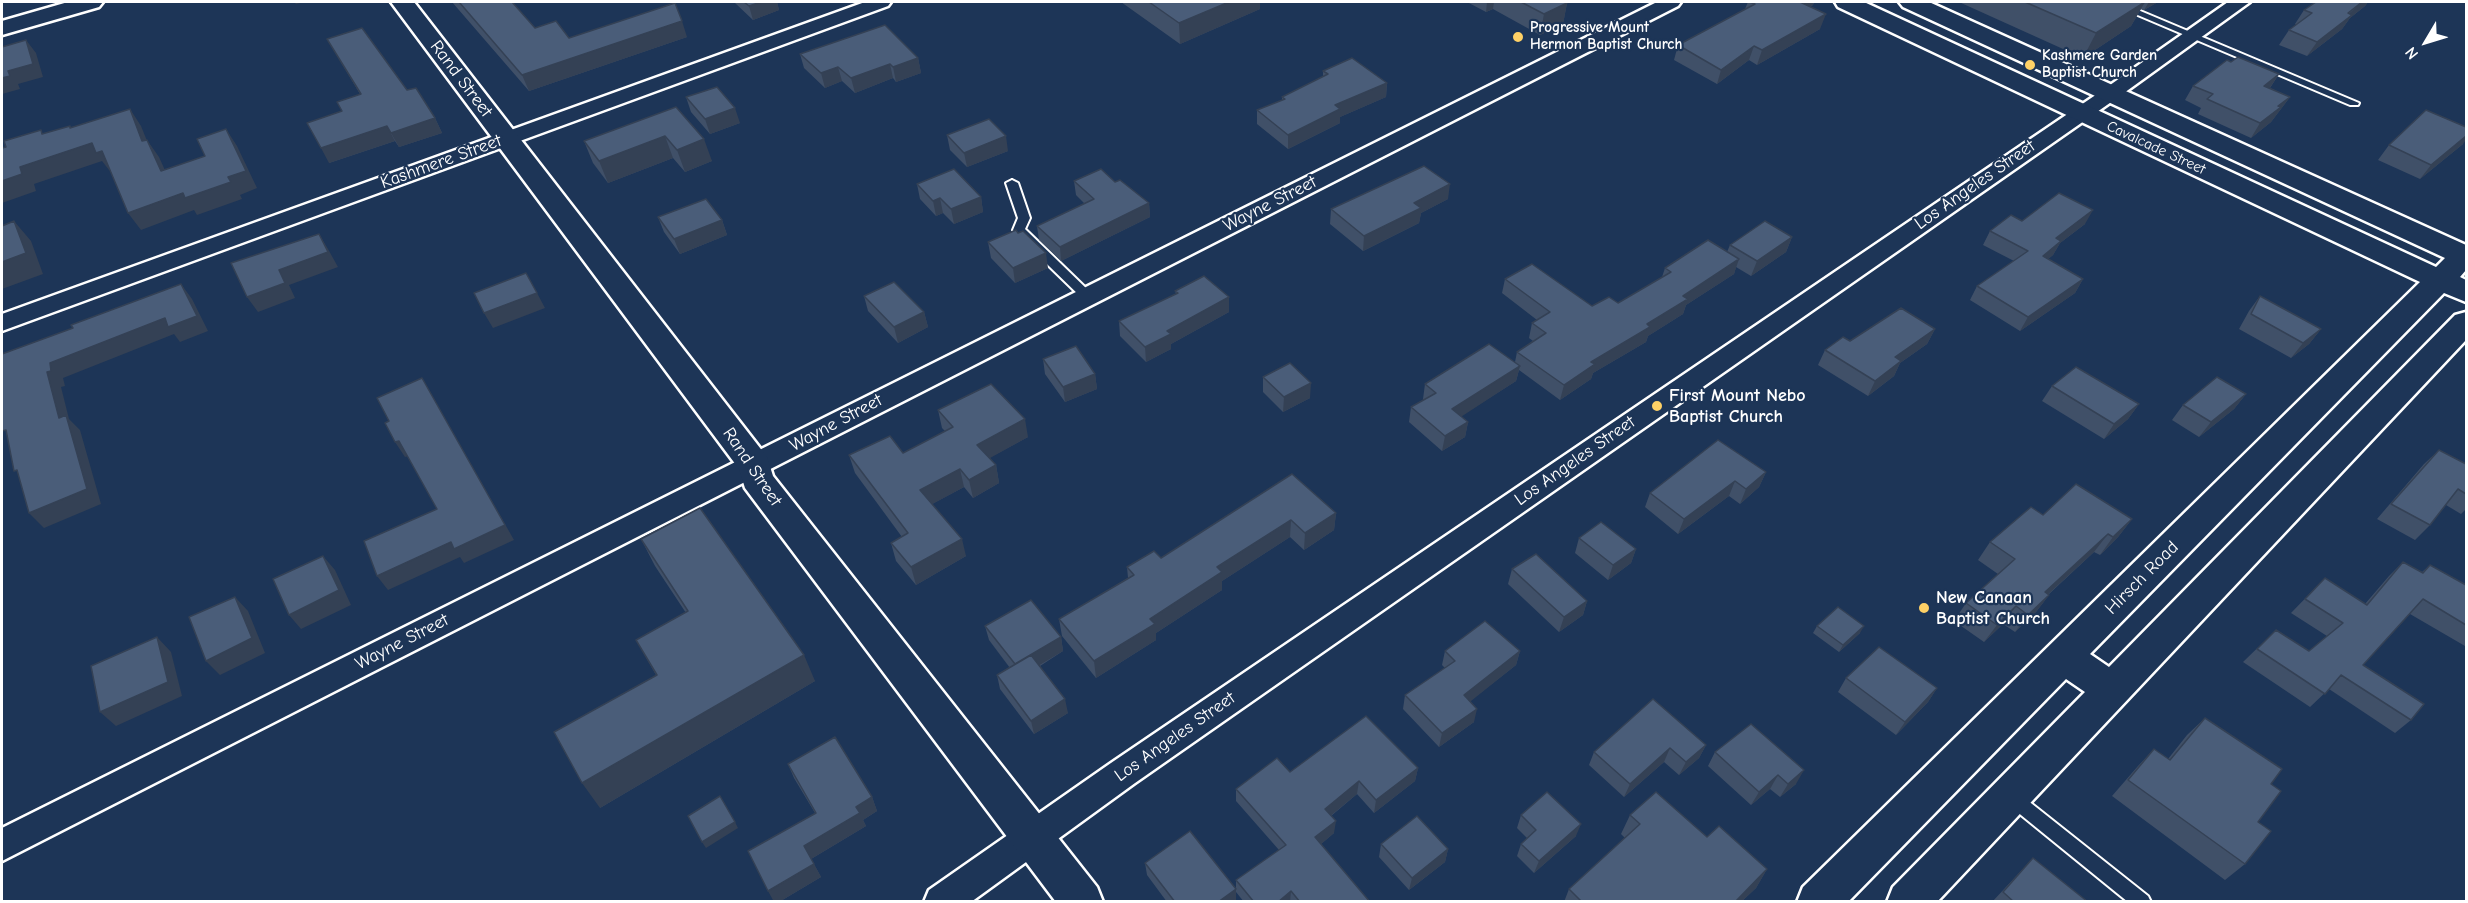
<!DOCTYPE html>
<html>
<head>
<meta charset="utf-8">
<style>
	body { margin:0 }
	#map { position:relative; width:2468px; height:903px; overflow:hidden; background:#1d3557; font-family:"Comic Neue",sans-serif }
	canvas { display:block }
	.frame { position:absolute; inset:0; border:3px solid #fff; pointer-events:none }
	.north { position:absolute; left:2396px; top:12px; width:60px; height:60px; -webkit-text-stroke:4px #1d3557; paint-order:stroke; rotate:232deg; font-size:16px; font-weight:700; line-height:24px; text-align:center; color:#fff }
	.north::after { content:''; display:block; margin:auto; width:21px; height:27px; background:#fff; clip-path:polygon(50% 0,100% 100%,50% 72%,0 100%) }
</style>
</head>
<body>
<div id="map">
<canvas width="2468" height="903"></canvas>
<div class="frame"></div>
<div class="north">N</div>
</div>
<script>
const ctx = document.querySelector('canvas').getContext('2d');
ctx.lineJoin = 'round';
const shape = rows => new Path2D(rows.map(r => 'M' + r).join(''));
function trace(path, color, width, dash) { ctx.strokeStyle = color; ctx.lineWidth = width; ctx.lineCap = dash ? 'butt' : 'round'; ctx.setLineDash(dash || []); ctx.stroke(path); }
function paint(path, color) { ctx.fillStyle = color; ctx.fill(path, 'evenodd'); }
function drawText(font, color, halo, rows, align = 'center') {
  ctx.font = font + ' "Comic Neue",sans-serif'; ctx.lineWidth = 4.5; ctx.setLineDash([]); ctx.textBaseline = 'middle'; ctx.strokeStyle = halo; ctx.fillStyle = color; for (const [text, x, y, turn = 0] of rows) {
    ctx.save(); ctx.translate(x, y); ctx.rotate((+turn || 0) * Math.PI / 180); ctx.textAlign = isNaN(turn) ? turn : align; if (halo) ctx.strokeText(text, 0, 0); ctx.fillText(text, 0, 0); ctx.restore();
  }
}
const service = shape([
	[2107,2,2119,2,2359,103,2358,105,2350,105,2107,2],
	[1012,180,1018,183,1030,218,1025,229,1091,293,1093,296,1091,299,1083,299,1015,233,1013,230,1018,218,1006,183,1012,180],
	[2011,789,2017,792,2148,896,2151,902,2128,902,2005,802,2003,797,2005,792,2011,789]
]);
const minor = shape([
	[865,2,891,2,888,6,2,331,2,314,865,2],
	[1657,2,1681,2,1678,6,2,861,2,828,1657,2],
	[2228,2,2250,2,2117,98,1135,783,971,902,924,902,929,890,1111,763,2103,90,2228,2]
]);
const tertiary = shape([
	[68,2,103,2,99,7,2,35,2,21,68,2],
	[391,2,414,2,767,457,773,476,1097,887,1103,902,1056,902,745,488,739,469,391,2]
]);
const secondary = shape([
	[1835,2,1864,2,2436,267,2445,258,1903,7,1899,2,1929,2,2466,245,2466,270,2460,277,2466,280,2466,302,2444,293,2090,654,2109,667,2455,315,2466,312,2466,340,1937,902,1887,902,1893,887,2085,692,2066,679,1848,902,1797,902,1803,887,2420,282,1838,7,1835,2]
]);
const wall = shape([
	[452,2,512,2,535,28,569,38,687,37,529,91],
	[734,2,777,2,779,10,753,20,735,3],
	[1121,2,1260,2,1260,9,1180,44],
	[1467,2,1564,2,1567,3,1563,24,1540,35,1493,9,1486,12],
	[1748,2,1814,2,1813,5,1810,7,1820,29,1757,65,1749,60,1717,84,1674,60,1678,45,1745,9],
	[1959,2,2158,2,2144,10,2141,9,2131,26,2083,58],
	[2316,2,2368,2,2365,6,2350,18,2342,29,2307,56,2279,45,2289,30,2296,25,2295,24,2304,10],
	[327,39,407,90,435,118,442,133,399,147,395,141,329,163,342,111,360,94],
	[800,54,918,58,921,73,896,82,893,78,855,93,842,81,825,88,804,68],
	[2231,62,2279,74,2270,88,2290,97,2271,122,2251,138,2198,114,2201,108,2185,100,2193,86],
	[1323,71,1387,83,1386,97,1340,117,1340,123,1288,149,1257,124,1257,110,1282,100,1282,97,1323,77],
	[686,97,740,123,710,134,691,112],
	[676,107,712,161,685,172,673,158,608,183,593,163,584,141],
	[947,135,1008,151,967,167,950,150],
	[2463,144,2420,179,2378,160,2389,145],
	[1074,181,1115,182,1149,203,1150,217,1061,261,1039,240,1037,226,1085,204,1076,195],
	[917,184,981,197,983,212,954,224,943,213,936,216,920,199],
	[1448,199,1421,213,1419,223,1363,251,1330,224,1331,209],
	[658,217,722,220,727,235,680,254,664,232],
	[2022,221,2085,224,2060,243,2053,255,2048,259,2083,279,2075,293,2020,331,1970,300,1977,286,2014,261,1983,245,1990,231],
	[1792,237,1786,252,1751,276,1736,267,1734,274,1686,305,1683,314,1648,336,1646,342,1593,373,1591,379,1560,400,1519,370,1516,381,1461,416,1468,422,1465,437,1442,451,1409,422,1411,407,1424,400,1423,399,1425,384,1515,362,1517,352,1533,341,1529,338,1532,323,1537,320,1502,293,1505,279,1592,306,1618,303,1662,277,1665,268,1727,252,1730,245],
	[988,242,1048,268,1015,283,991,258],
	[1175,291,1229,297,1229,312,1171,344,1171,349,1146,362,1120,336,1119,321,1176,294],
	[864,296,924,312,928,327,898,343,868,311],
	[2260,296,2321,329,2309,344,2291,358,2239,329,2249,311],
	[1935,329,1927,344,1900,363,1894,376,1868,396,1818,365,1825,350,1850,341],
	[1043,359,1095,374,1097,389,1065,402,1045,374],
	[1263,377,1310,398,1283,412,1263,392],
	[2052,386,2139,404,2128,419,2104,439,2042,401],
	[2246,394,2234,409,2199,437,2172,420,2183,405],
	[938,410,1028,437,989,458,996,465,999,483,973,498,964,487,932,504,966,556,916,585,896,561,891,543,902,537,855,473,849,455,903,453,945,431,942,428],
	[2439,450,2466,464,2466,509,2461,514,2446,505,2430,525,2415,540,2377,519,2424,464],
	[1766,472,1759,487,1740,504,1729,496,1678,534,1645,507,1650,493],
	[1292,474,1336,513,1334,530,1304,550,1290,537,1222,581,1222,590,1156,633,1156,640,1096,678,1062,636,1059,619,1128,578,1127,567,1161,558],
	[2043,515,2132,519,2118,537,2100,555,2094,552,2049,594,2049,595,2036,612,2015,632,2003,624,1984,642,1954,621,1966,603,1998,574,1978,560,1990,542],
	[1579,538,1636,549,1631,563,1608,580,1575,553],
	[641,539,815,681,600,808,656,675,636,640,686,613,655,566],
	[2403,562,2422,572,2430,565,2466,585,2466,645,2465,646,2410,614,2363,665,2411,720,2395,733,2329,689,2310,707,2243,662,2276,630,2309,651,2327,636,2291,613,2325,578,2365,604,2389,576],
	[1512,569,1587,601,1583,615,1559,632,1508,584],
	[985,626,1061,637,1063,651,1040,666,1068,713,1034,734,1000,689,997,675,1010,668,989,640],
	[1817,626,1860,633,1839,652,1813,633],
	[1445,651,1520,651,1516,665,1470,701,1474,722,1439,747,1403,709,1405,695,1445,668,1442,665],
	[1846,678,1937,688,1928,702,1896,735,1838,692],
	[2205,718,2271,784,2258,822,2245,864,2225,880,2112,796,2138,766,2154,749,2168,759,2187,735],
	[1751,724,1796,784,1780,797,1770,789,1751,805,1708,766,1715,752],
	[1706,745,1699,758,1679,775,1664,762,1624,797,1589,765,1594,752],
	[788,764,872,797,877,811,863,820,866,826,811,859,821,877,779,902,774,902,815,813,794,778],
	[1418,768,1415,781,1374,813,1357,794,1331,816,1334,833,1321,844,1370,902,1244,902,1236,892,1236,880,1279,850,1236,801,1236,789,1290,772],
	[1521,815,1576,836,1534,873,1517,856,1521,844,1527,838,1517,828],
	[1630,815,1707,837,1767,869,1756,888,1741,902,1564,902,1569,889,1625,838,1621,834],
	[1381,844,1448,849,1445,862,1409,890,1379,857],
	[2033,858,2088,902,1992,902],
	[1145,863,1236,889,1236,901,1167,902,1147,875]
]);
const shadedWall = shape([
	[294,2,305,2,296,4],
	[761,2,777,2,779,10,753,20,749,6],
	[1229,2,1260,2,1260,9,1180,44,1179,23],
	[1487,2,1494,2,1493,9,1486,12],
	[1798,2,1814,2,1813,5,1793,15],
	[2145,2,2131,26,2083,58,2096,33],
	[2149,2,2158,2,2144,10],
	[2362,2,2368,2,2365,6,2350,18,2342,29,2307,56,2317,42],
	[1567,3,1563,24,1540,35,1544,14],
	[1826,14,1820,29,1757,65,1762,50],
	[682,21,687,37,529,91,522,75],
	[26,40,36,53,43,77,18,84,20,89,2,94,2,78,8,71],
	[1754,46,1749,60,1717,84,1721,70],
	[918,58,921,73,896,82,893,67],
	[890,64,893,78,855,93,851,78],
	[838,67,842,81,825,88,821,73],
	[2279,74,2269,89,2264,86],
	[1387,83,1386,97,1340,117,1340,123,1288,149,1288,135,1335,105],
	[2290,97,2271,122,2251,138,2260,123,2278,106],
	[735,108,740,123,710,134,705,119],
	[130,109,141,126,154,158,142,141],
	[435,118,442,133,399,147,391,133],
	[387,126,395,141,329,163,321,148],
	[226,129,237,146,257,188,240,195,242,199,197,215,194,210,141,230,128,213,228,177],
	[665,136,673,158,608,183,599,161],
	[1006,136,1008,151,967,167,964,153],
	[2466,136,2466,140,2463,144,2420,179,2431,165],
	[704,139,712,161,685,172,677,150],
	[147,140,159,157,173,188,161,171],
	[92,143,102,151,115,168,109,170,102,161,34,184,36,191,2,203,2,181,20,167],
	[1450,184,1448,199,1421,213,1419,223,1363,251,1364,236,1414,203],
	[981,197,983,212,954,224,951,209],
	[940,198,943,213,936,216,933,201],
	[1149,203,1150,217,1061,261,1060,247],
	[2093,210,2085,224,2060,243,2053,255,2035,270,2043,256,2056,238],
	[722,220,727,235,680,254,674,239],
	[14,221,31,241,43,274,2,289,2,262],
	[319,234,328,249,338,267,289,285,295,298,258,312,247,297,279,270],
	[1792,237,1786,252,1751,276,1757,261],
	[1046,253,1048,268,1015,283,1013,268],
	[1739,259,1734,274,1686,305,1683,314,1648,336,1646,342,1593,373,1591,379,1560,400,1564,385,1591,362,1647,324,1683,296],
	[2083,279,2075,293,2020,331,2028,317],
	[181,284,192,299,208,331,180,342,174,334,63,378,65,386,61,387,69,419,80,430,101,504,44,528,29,513,59,418,47,372,50,363],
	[537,293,545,308,493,328,484,313],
	[1229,297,1229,312,1171,344,1171,349,1146,362,1145,347,1167,331],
	[924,312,928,327,898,343,894,327],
	[1935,329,1927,344,1900,363,1894,376,1868,396,1875,381,1895,357],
	[2321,329,2309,344,2291,358,2303,343],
	[1520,366,1516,381,1450,424,1452,409],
	[1095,374,1097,389,1065,402,1063,387],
	[422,378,514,540,464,563,460,557,388,590,377,576,451,542],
	[1311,383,1310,398,1283,412,1284,397],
	[2246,394,2234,409,2199,437,2211,422],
	[2139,404,2128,419,2104,439,2114,424],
	[1025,419,1028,437,981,463,977,445],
	[1468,422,1465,437,1442,451,1445,436],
	[399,441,409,456,405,457,395,442],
	[996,465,999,483,973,498,969,480],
	[960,469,964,487,925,508,920,490],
	[1766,472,1759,487,1740,504,1746,489],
	[1735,481,1729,496,1678,534,1684,519],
	[1336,513,1334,530,1304,550,1305,533],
	[2132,519,2118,537,2100,555,2113,537],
	[1291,520,1290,537,1222,581,1222,590,1156,633,1156,640,1096,678,1094,661,1217,567],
	[2108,534,2094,552,2032,609,2045,592],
	[962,539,966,556,916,585,911,567],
	[1636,549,1631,563,1608,580,1613,565],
	[323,556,335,570,351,605,301,629,289,615],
	[2049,595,2036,612,2015,632,2028,615],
	[235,597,248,611,265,653,220,675,206,661],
	[1587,601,1583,615,1559,632,1564,617],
	[2016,606,2003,624,1984,642,1997,625],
	[1864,626,1860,633,1839,652,1843,645],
	[157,637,171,652,182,696,116,726,100,712],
	[1061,637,1063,651,1018,678,1015,664],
	[1520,651,1516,665,1461,709,1464,695],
	[804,655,815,681,600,808,582,783],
	[1937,688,1928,702,1896,735,1905,722],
	[1065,699,1068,713,1034,734,1031,721],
	[1477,709,1474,722,1439,747,1442,733],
	[1706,745,1699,758,1679,775,1686,762],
	[1670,748,1664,762,1624,797,1630,784],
	[1418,768,1415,781,1374,813,1376,800],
	[1804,770,1796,784,1780,797,1788,784],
	[1778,775,1770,789,1751,805,1759,792],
	[1359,781,1357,794,1323,822,1325,809],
	[872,797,877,811,863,820,866,826,811,859,804,846,856,807],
	[1336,821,1334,833,1314,850,1315,837],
	[735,822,738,828,706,848,702,842],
	[1581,824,1576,836,1534,873,1539,861],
	[1448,849,1445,862,1409,890,1412,878],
	[814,864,821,877,779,902,774,902,768,891],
	[1767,869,1756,888,1741,902,1735,902],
	[1236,889,1236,901,1218,902],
	[1291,891,1290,902,1278,902]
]);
const building = shape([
	[459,2,512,2,535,28,556,21,569,38,675,3,682,21,522,75,459,2],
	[744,2,761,2,749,6,744,2],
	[1149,2,1229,2,1179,23,1149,2],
	[1521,2,1564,2,1567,3,1544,14,1521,2],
	[1749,2,1800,2,1826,14,1762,50,1754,46,1721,70,1678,45,1755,4,1749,2],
	[2025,2,2145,2,2096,33,2025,2],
	[2316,2,2362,2,2348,13,2352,15,2317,42,2289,30,2312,13,2304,10,2316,2],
	[885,25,918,58,893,67,890,64,851,78,838,67,821,73,800,54,885,25],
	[362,28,407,90,416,88,435,118,391,133,387,126,321,148,307,123,342,111,337,102,361,94,327,39,362,28],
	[26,40,33,64,8,71,10,76,2,78,2,47,26,40],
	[2238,57,2279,74,2264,86,2290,97,2278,106,2281,107,2260,123,2207,99,2213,94,2193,86,2227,60,2231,62,2238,57],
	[1352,58,1387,83,1335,105,1340,109,1288,135,1257,110,1285,99,1282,97,1328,74,1323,71,1352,58],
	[717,87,735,108,705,119,686,97,717,87],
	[676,107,704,139,677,150,665,136,599,161,584,141,676,107],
	[130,109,142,141,147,140,161,171,205,156,197,139,226,129,246,171,228,177,231,182,185,198,183,193,128,213,102,151,96,153,92,143,20,167,22,174,2,181,2,148,6,147,4,141,41,130,42,134,70,126,70,128,130,109],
	[2426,110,2466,127,2466,136,2431,165,2389,145,2426,110],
	[989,119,1006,136,964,153,947,135,989,119],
	[1424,166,1450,184,1414,203,1421,208,1364,236,1331,209,1424,166],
	[954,169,981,197,951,209,940,198,933,201,917,184,954,169],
	[1101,169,1115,182,1120,180,1149,203,1060,247,1037,226,1094,199,1074,181,1101,169],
	[2059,193,2093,210,2056,238,2061,241,2043,256,2083,279,2028,317,1977,286,2028,251,1990,231,2011,215,2022,221,2059,193],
	[706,199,722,220,674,239,658,217,706,199],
	[14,221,26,253,2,262,2,226,14,221],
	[1765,221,1792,237,1757,261,1730,245,1765,221],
	[1016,230,1018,233,1023,231,1046,253,1013,268,988,242,1016,230],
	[319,234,328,252,279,270,285,283,247,297,231,263,319,234],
	[1708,240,1739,259,1683,296,1688,299,1647,324,1650,327,1591,362,1595,364,1564,385,1517,352,1546,333,1532,323,1550,312,1505,279,1532,264,1592,306,1609,297,1618,303,1671,272,1665,268,1708,240],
	[526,273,537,293,484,313,474,293,526,273],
	[1204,276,1229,297,1167,331,1171,334,1145,347,1119,321,1178,293,1175,291,1204,276],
	[894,282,924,312,894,327,864,296,894,282],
	[181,284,197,316,168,327,165,318,50,363,51,371,47,372,59,418,66,415,87,489,29,513,17,470,14,471,6,430,2,431,2,354,73,328,71,325,181,284],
	[2260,296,2321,329,2303,343,2251,314,2260,296],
	[1901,308,1935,329,1895,357,1901,361,1875,381,1825,350,1843,337,1850,341,1901,308],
	[1489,344,1520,366,1452,409,1468,422,1445,436,1411,407,1436,393,1425,384,1489,344],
	[1076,346,1095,374,1063,387,1043,359,1076,346],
	[1290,363,1311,383,1284,397,1263,377,1290,363],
	[2076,367,2139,404,2114,424,2052,386,2076,367],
	[2217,377,2246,394,2211,422,2183,405,2217,377],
	[422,378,505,525,454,549,451,542,377,576,364,541,437,509,399,441,395,442,385,423,389,421,377,398,422,378],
	[991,384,1025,419,977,445,996,465,969,480,960,469,920,490,962,539,911,567,891,543,908,533,849,455,890,436,903,453,953,427,938,410,991,384],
	[1718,440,1766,472,1746,489,1735,481,1684,519,1650,493,1718,440],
	[2439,450,2466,464,2466,494,2458,489,2430,525,2391,504,2439,450],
	[1292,474,1336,513,1305,533,1291,520,1217,567,1222,572,1150,619,1155,624,1094,661,1059,619,1134,575,1127,567,1154,551,1161,558,1292,474],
	[2076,484,2132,519,2113,537,2108,534,2045,592,2049,595,2028,615,2016,606,1997,625,1966,603,2015,559,1990,542,2031,507,2043,515,2076,484],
	[700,508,804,655,582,783,554,732,657,675,636,640,688,611,641,539,700,508],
	[1601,522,1636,549,1613,565,1579,538,1601,522],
	[1536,554,1587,601,1564,617,1512,569,1536,554],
	[323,556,339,590,289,615,273,579,323,556],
	[2403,562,2423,573,2430,565,2466,585,2466,625,2423,599,2363,665,2424,704,2411,720,2341,675,2325,694,2257,649,2276,630,2309,651,2343,623,2305,599,2325,578,2367,605,2403,562],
	[235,597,252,638,206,661,189,617,235,597],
	[1031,600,1061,637,1015,664,985,626,1031,600],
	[1838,607,1864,626,1843,645,1817,626,1838,607],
	[1485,621,1520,651,1464,695,1477,709,1442,733,1405,695,1455,661,1445,651,1485,621],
	[157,637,168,682,100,712,91,666,157,637],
	[1879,647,1937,688,1905,722,1846,678,1879,647],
	[1031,655,1065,699,1031,721,997,675,1031,655],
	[1653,699,1706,745,1686,762,1670,748,1630,784,1594,752,1653,699],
	[1366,716,1418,768,1376,800,1359,781,1325,809,1336,821,1315,837,1370,902,1300,902,1291,891,1278,902,1254,902,1236,880,1286,845,1236,789,1277,758,1290,772,1366,716],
	[2205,718,2282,769,2271,784,2281,791,2258,822,2271,831,2245,864,2128,780,2154,749,2170,760,2205,718],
	[1751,724,1804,770,1788,784,1778,775,1759,792,1715,752,1751,724],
	[835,737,872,797,856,807,860,813,804,846,814,864,768,891,748,851,816,813,788,764,835,737],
	[1547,792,1581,824,1539,861,1521,844,1536,830,1521,815,1547,792],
	[1656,792,1707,837,1719,826,1767,869,1735,902,1582,902,1569,889,1640,824,1630,815,1656,792],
	[720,796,735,822,702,842,688,816,720,796],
	[1417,816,1448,849,1412,878,1381,844,1417,816],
	[1190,831,1236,889,1218,902,1175,902,1145,863,1190,831],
	[2033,858,2088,902,2014,902,2003,892,2033,858]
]);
const markers = [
	[1518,37,6,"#ffd166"],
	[2030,65,6,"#ffd166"],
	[1657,406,6,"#ffd166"],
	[1924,608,6,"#ffd166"]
];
const farPoinames = [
	["Progressive Mount",1530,28],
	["Hermon Baptist Church",1530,45],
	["Kashmere Garden",2042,56],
	["Baptist Church",2042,73]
];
const farStreetnames = [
	["Cavalcade Street",2156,148,25]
];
const streetNames = [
	["Rand Street",461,79,53],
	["Kashmere Street",441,162,-20],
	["Los Angeles Street",1975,185,-35],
	["Wayne Street",1270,204,-27],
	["Wayne Street",836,423,-28],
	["Los Angeles Street",1575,461,-35],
	["Rand Street",752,467,56],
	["Hirsch Road",2142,578,-45],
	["Wayne Street",402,642,-27],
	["Los Angeles Street",1175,737,-35]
];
const poiNames = [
	["First Mount Nebo",1669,396],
	["Baptist Church",1669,417],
	["New Canaan",1936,598],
	["Baptist Church",1936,619]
];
trace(service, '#fff', 4);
trace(minor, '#fff', 5);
trace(tertiary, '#fff', 5);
trace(secondary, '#fff', 5);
paint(service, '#1d3557');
paint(minor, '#1d3557');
paint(tertiary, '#1d3557');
paint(secondary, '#1d3557');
paint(wall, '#405068');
paint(shadedWall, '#344155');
paint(building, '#4a5d79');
trace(building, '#344155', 1.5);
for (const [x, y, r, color] of markers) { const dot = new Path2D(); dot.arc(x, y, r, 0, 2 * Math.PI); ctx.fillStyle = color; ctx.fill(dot); trace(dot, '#1d3557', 2); }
drawText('bold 15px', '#fff', '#1d3557', farPoinames, 'left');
drawText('15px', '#fff', '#1d3557', farStreetnames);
drawText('18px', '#fff', '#1d3557', streetNames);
drawText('bold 18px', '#fff', '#1d3557', poiNames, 'left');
</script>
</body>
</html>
